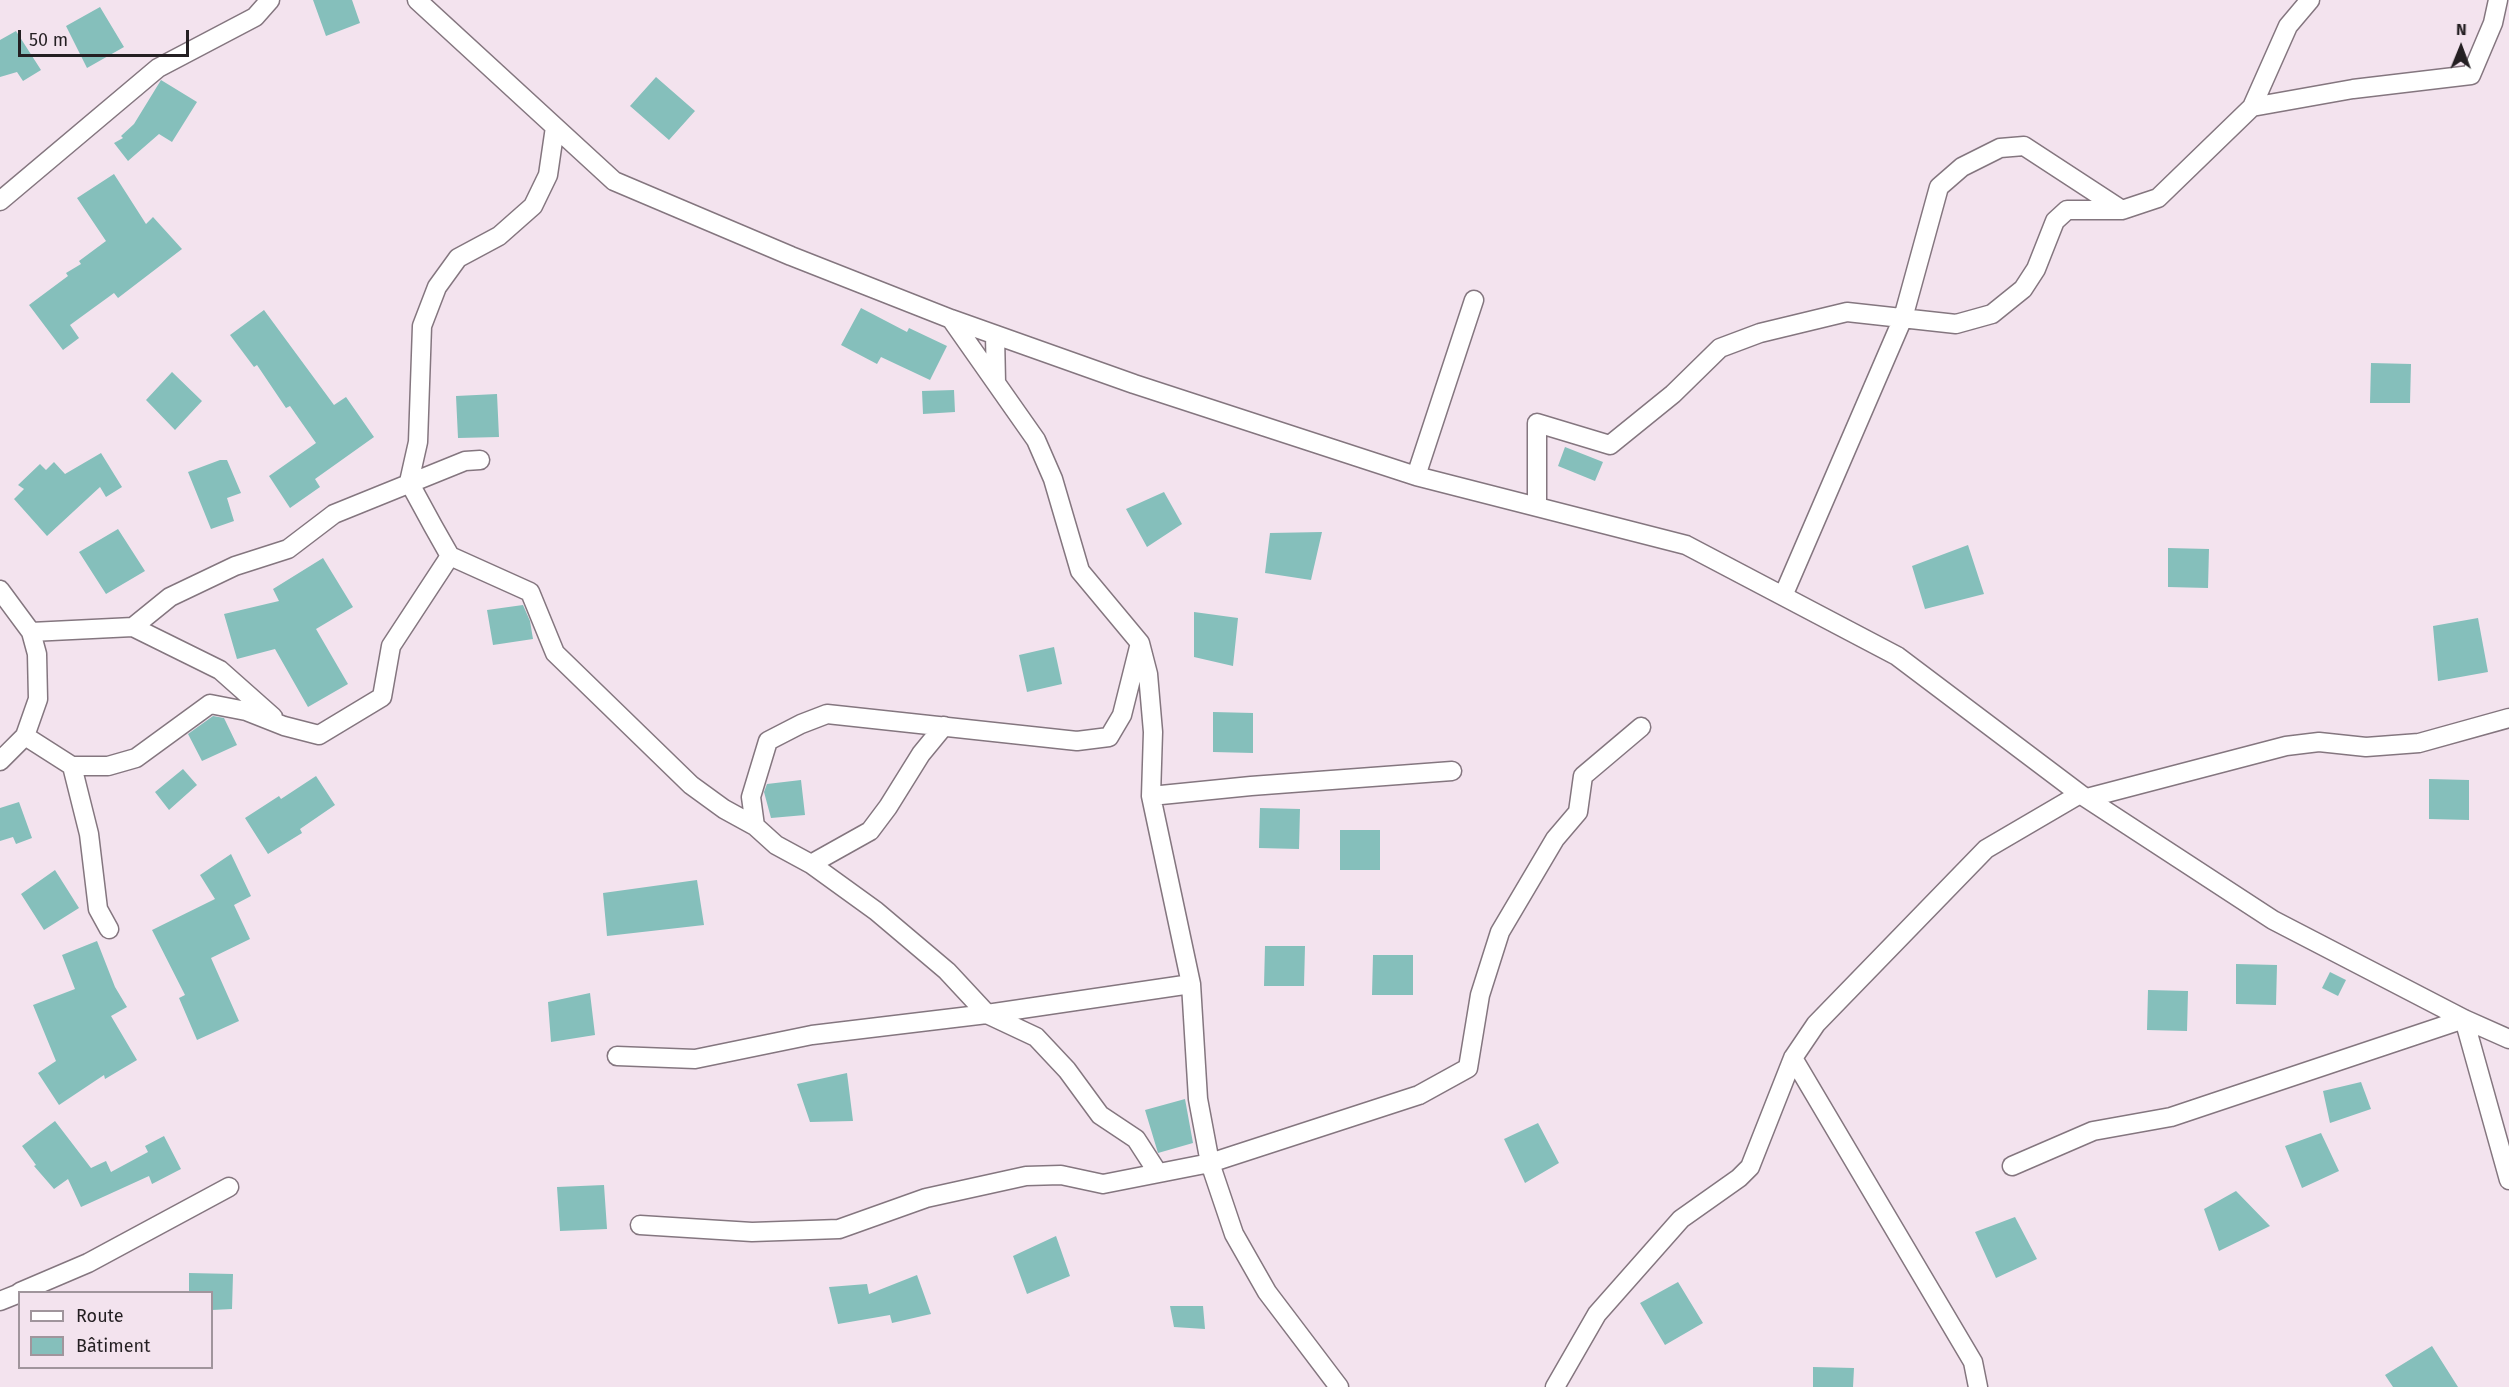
<!DOCTYPE html>
<html>
<head>
<meta charset="utf-8">
<style>
	body { margin:0 }
	#map { position:relative; width:2509px; height:1387px; overflow:hidden; background:#f3e3ee; font-family:"Fira Sans",sans-serif }
	canvas { display:block }
	.legend { position:absolute; left:18px; top:1291px; width:195px; height:78px; box-sizing:border-box; background:#f3e3ee; border:2px solid #a0959c; margin:0; padding:8px 10px; list-style:none; font-size:18px; color:#241f22 }
	.legend li { display:flex; align-items:center; gap:12px; height:30px }
	.legend b { width:30px; border:2px solid #a0959c }
	.north { position:absolute; left:2431px; top:18px; width:60px; height:60px; -webkit-text-stroke:4px #f3e3ee; paint-order:stroke; rotate:1deg; font-size:16px; font-weight:700; line-height:24px; text-align:center; color:#241f22 }
	.north::after { content:''; display:block; margin:auto; width:21px; height:27px; background:#241f22; clip-path:polygon(50% 0,100% 100%,50% 72%,0 100%) }
	.scale { position:absolute; left:18px; top:30px; width:171px; height:27px; box-sizing:border-box; border:3px solid #241f22; border-top:0; padding-left:8px; font-size:18px; line-height:21px; white-space:nowrap; color:#241f22; -webkit-text-stroke:4px #f3e3ee; paint-order:stroke }
</style>
</head>
<body>
<div id="map">
<canvas width="2509" height="1387"></canvas>
<ul class="legend">
<li><b style="height:8px;background:#fff"></b>Route</li>
<li><b style="height:16px;background:#85bfbb"></b>Bâtiment</li>
</ul>
<div class="north">N</div>
<div class="scale">50 m</div>
</div>
<script>
const ctx = document.querySelector('canvas').getContext('2d');
ctx.lineJoin = 'round';
function paint(path, color) { ctx.fillStyle = color; ctx.fill(path, 'evenodd'); }
const shape = rows => new Path2D(rows.map(r => 'M' + r).join(''));
function trace(path, color, width, dash) { ctx.strokeStyle = color; ctx.lineWidth = width; ctx.lineCap = dash ? 'butt' : 'round'; ctx.setLineDash(dash || []); ctx.stroke(path); }
const building = shape([
	[313,0,352,0,360,23,326,36],
	[100,7,124,47,87,68,66,26],
	[16,31,41,70,23,81,17,72,0,77,0,40],
	[656,77,695,111,669,140,630,106],
	[161,80,197,102,172,142,159,134,128,161,114,143,123,138,121,136,134,124],
	[114,174,146,224,153,217,182,249,118,298,114,293,70,325,79,338,63,350,29,305,68,276,66,273,81,264,79,261,106,241,77,198],
	[861,308,907,332,909,328,947,346,930,380,881,357,877,364,841,345],
	[264,310,334,405,346,397,374,437,315,479,320,487,290,508,269,476,316,443,290,406,286,408,257,365,254,367,230,335],
	[2371,363,2411,364,2410,403,2370,403],
	[172,372,202,401,175,430,146,400],
	[954,390,955,412,923,414,922,391],
	[497,394,499,437,458,438,456,396],
	[1565,447,1603,462,1595,481,1558,466],
	[101,453,122,487,106,497,100,487,47,536,14,499,24,489,18,485,40,464,46,470,54,462,65,474],
	[220,460,227,460,241,493,227,498,234,521,211,529,188,472],
	[1164,492,1182,524,1147,547,1126,509],
	[118,529,145,571,106,594,79,552],
	[1322,532,1311,580,1265,573,1270,533],
	[1968,545,1984,594,1925,609,1912,566],
	[2168,548,2209,549,2208,588,2168,587],
	[323,558,353,607,316,629,348,684,308,707,275,649,237,659,224,614,279,601,273,589],
	[523,605,530,621,533,639,493,645,487,610],
	[1194,612,1238,618,1233,666,1194,657],
	[2478,618,2488,672,2438,681,2433,626],
	[1054,647,1062,684,1027,692,1019,655],
	[1213,712,1253,713,1253,753,1213,752],
	[213,716,224,718,237,745,202,761,188,734],
	[183,769,197,785,169,810,155,792],
	[316,776,335,805,300,829,302,833,268,854,245,818,279,796,281,799],
	[2429,779,2469,780,2469,820,2429,819],
	[801,780,805,815,771,818,764,792,767,784],
	[19,802,32,838,16,844,13,837,0,841,0,808],
	[1260,808,1300,809,1299,849,1259,848],
	[1340,830,1380,830,1380,870,1340,870],
	[231,854,251,896,234,905,250,939,211,958,239,1021,197,1040,179,998,185,995,152,930,215,899,200,875],
	[55,870,79,908,44,930,21,894],
	[697,880,704,925,607,936,603,893],
	[97,941,115,987,127,1007,111,1016,137,1060,105,1079,104,1075,59,1105,38,1073,56,1061,33,1005,75,989,62,955],
	[1265,946,1305,946,1304,986,1264,986],
	[1373,955,1413,955,1413,995,1372,995],
	[2236,964,2277,965,2276,1005,2236,1004],
	[2330,972,2346,980,2338,996,2322,988],
	[2148,990,2188,991,2187,1031,2147,1030],
	[590,993,595,1035,551,1042,548,1002],
	[847,1073,853,1121,810,1122,797,1084],
	[2361,1082,2371,1109,2330,1123,2323,1091],
	[1185,1099,1193,1143,1158,1153,1145,1110],
	[55,1121,91,1168,106,1161,111,1172,148,1152,145,1146,164,1136,181,1169,152,1184,149,1176,81,1207,68,1179,54,1189,34,1166,36,1165,22,1146],
	[1538,1123,1559,1163,1525,1183,1504,1139],
	[2321,1133,2339,1171,2302,1188,2285,1146],
	[604,1185,607,1229,560,1231,557,1187],
	[2236,1191,2270,1226,2219,1251,2204,1209],
	[2015,1217,2037,1259,1996,1278,1975,1232],
	[1056,1236,1070,1276,1027,1294,1013,1256],
	[189,1273,233,1274,232,1309,212,1310,212,1293,189,1293],
	[917,1275,931,1314,892,1323,890,1315,838,1324,829,1287,867,1284,869,1294],
	[1678,1282,1703,1323,1665,1345,1640,1303],
	[1170,1306,1203,1306,1205,1329,1174,1327],
	[2432,1346,2458,1387,2393,1387,2385,1375],
	[1813,1367,1854,1368,1853,1387,1813,1387]
]);
const minor = shape([
	[417,0,614,181,791,256,951,319,1134,384,1416,476,1686,545,1897,656,2080,794,2273,920,2464,1019,2509,1039],
	[2252,107,2353,89,2471,75,2493,23,2498,0],
	[555,127,548,175,533,206,499,236,458,258,437,287,422,326,418,442,409,482,433,526,450,556,530,592,555,653,691,785,724,809,755,826,776,845,811,864,876,911,947,971,987,1014,1036,1037,1067,1070,1100,1115,1136,1139,1158,1173],
	[0,201,158,68,255,17,270,0],
	[951,319,1036,440,1053,479,1080,571,1140,643,1148,674,1153,732,1151,796,1191,984,1198,1099,1210,1163,1234,1234,1267,1292,1339,1387],
	[995,335,996,383],
	[1416,476,1474,300],
	[1537,506,1537,423,1610,445,1673,394,1720,348,1760,333,1847,312,1956,324,1992,314,2023,289,2036,269,2055,221,2067,210,2122,210,2158,198,2252,107,2288,26,2310,0],
	[0,590,31,632,37,654,38,699,25,736,0,761],
	[1783,596,1903,318,1939,187,1962,167,2000,148,2024,146,2122,210],
	[133,627,170,597,235,566,288,549,334,514,465,461,480,460],
	[31,632,133,627,220,670,273,717],
	[25,736,72,766,89,834,98,909,109,929],
	[72,766,108,766,136,758,210,704,246,711,284,726,319,735,382,697,391,646,450,556],
	[1151,796,1251,786,1452,771],
	[2087,798,2286,746,2319,742,2366,747,2419,743,2509,718],
	[755,826,751,797,768,741,801,724,827,714,1077,741,1109,737,1122,715,1139,647],
	[811,864,870,831,888,807,921,754,944,726],
	[617,1056,695,1059,812,1035,987,1014,1191,984],
	[1793,1058,1973,1362,1978,1387],
	[2012,1166,2093,1131,2171,1117,2464,1019,2509,1180],
	[640,1225,752,1232,839,1229,926,1198,1026,1176,1061,1175,1103,1184,1210,1163,1419,1095,1468,1068,1480,995,1500,932,1555,839,1578,812,1583,776,1641,727],
	[20,1292,88,1263,229,1187],
	[0,1301,20,1293],
	[1555,1387,1597,1314,1681,1219,1739,1178,1750,1167,1793,1058,1816,1024,1986,849,2080,794]
]);
paint(building, '#85bfbb');
trace(minor, '#84767f', 21);
trace(minor, '#fff', 18);
</script>
</body>
</html>
